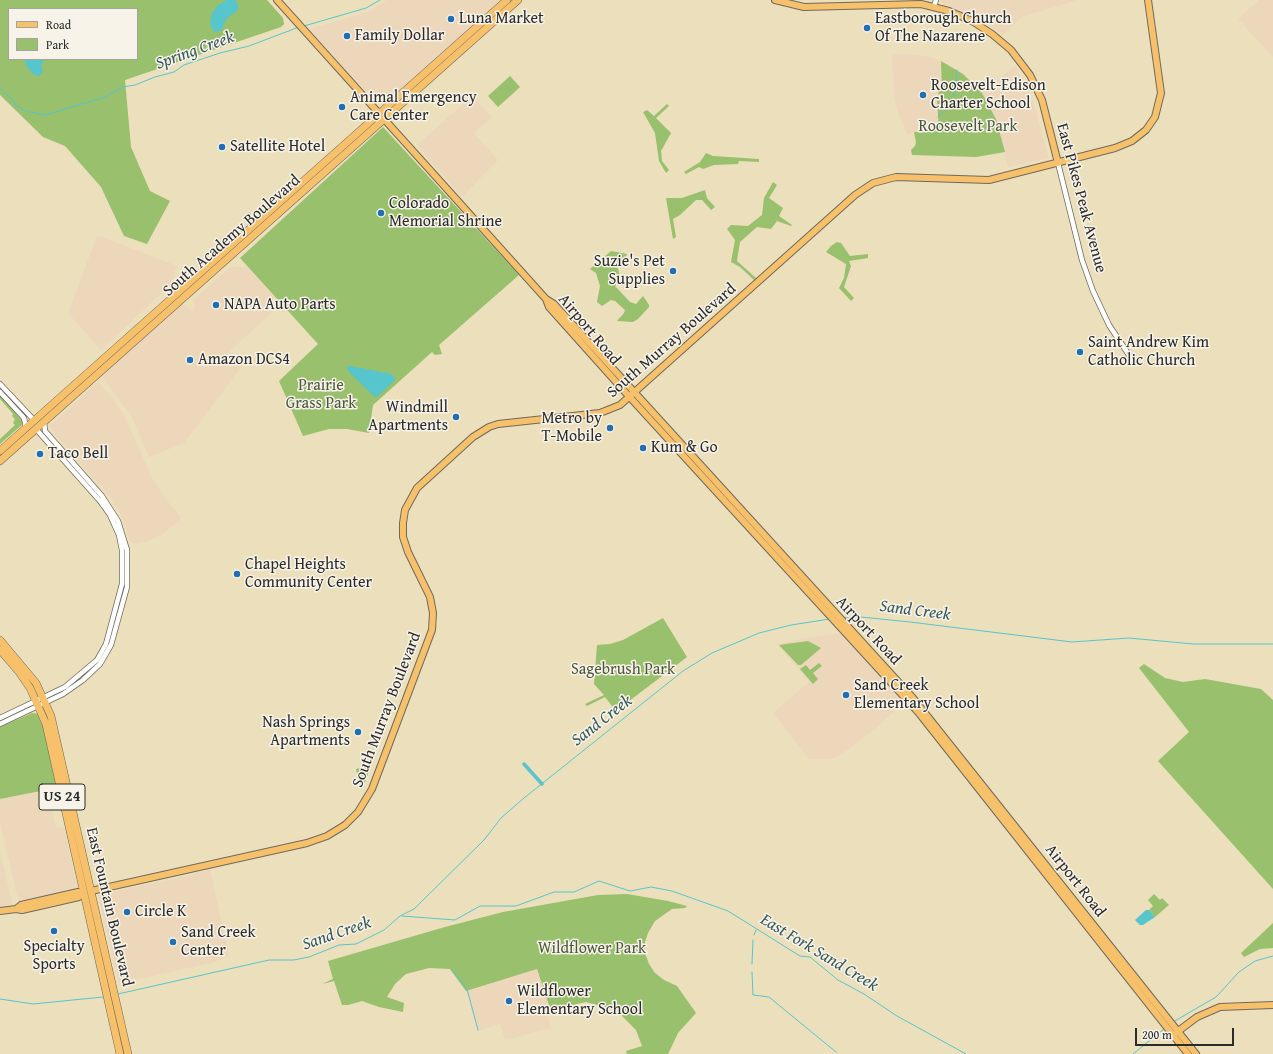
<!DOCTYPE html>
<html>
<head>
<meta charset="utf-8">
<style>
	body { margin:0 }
	#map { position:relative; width:1273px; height:1054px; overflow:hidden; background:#ebdfbc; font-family:"Gentium Book Plus",serif }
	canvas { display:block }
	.legend { position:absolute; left:8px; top:8px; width:130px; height:52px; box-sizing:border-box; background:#f7f3e8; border:1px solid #a5a39c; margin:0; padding:5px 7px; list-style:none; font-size:12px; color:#2b2b2b }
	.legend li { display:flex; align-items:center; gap:8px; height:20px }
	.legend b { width:20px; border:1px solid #a5a39c }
	.scale { position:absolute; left:1135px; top:1028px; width:99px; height:18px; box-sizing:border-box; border:2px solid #2b2b2b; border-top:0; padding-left:5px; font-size:12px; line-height:14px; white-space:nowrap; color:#2b2b2b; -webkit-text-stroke:3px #f7f3e8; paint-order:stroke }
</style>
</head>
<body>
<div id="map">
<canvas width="1273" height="1054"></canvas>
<ul class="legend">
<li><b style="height:5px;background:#f7c06b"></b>Road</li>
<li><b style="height:11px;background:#99c06c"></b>Park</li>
</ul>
<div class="scale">200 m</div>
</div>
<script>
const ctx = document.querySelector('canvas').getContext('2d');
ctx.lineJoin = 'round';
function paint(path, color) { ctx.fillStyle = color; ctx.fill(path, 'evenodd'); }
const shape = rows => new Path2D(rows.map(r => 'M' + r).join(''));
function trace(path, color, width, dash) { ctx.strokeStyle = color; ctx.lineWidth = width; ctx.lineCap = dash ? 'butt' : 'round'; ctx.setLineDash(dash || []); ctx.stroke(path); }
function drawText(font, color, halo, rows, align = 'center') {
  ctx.font = font + ' "Gentium Book Plus",serif'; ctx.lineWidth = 3; ctx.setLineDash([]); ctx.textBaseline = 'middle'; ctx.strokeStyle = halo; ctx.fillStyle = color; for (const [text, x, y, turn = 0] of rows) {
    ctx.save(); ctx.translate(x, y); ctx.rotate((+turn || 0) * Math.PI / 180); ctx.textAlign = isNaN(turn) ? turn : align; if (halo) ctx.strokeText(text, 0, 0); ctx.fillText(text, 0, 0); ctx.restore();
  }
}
const built = shape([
	[387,0,503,0,382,105,377,103,309,29,368,12],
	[940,0,1077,0,1022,17,1003,35,980,19,961,10,942,3],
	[1259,0,1273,0,1273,57,1238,19],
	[894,54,918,55,930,57,941,61,952,68,939,131,914,132,907,135,897,110,894,95,892,56],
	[1015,66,1033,101,1049,158,1008,167,996,119,982,93],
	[472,96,492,117,474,133,498,160,462,197,417,145],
	[97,236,103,237,177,266,171,284,101,350,68,313],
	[230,267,248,267,281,304,229,352,242,366,184,443,149,457,132,417,101,375,181,305,184,305,193,312,195,306,193,300],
	[98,382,112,397,125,417,152,478,166,499,181,518,163,534,146,542,137,544,130,542,121,515,110,497,68,450,49,426],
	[842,633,902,700,902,704,877,727,841,755,830,759,809,759,773,713,809,682,777,644,800,639],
	[47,791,56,828,64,827,78,889,19,903,0,823,0,799],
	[0,851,12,903,10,905,0,907],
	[210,869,229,956,212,963,119,983,98,895,187,876],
	[537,969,550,1006,545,1008,551,1028,505,1040,500,1024,478,1031,466,991]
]);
const green = shape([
	[0,0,267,0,283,18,284,24,281,27,125,80,131,147,150,191,170,201,147,244,124,236,101,187,65,146,43,137,0,95],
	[9,9,137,9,137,59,9,59],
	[941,61,963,74,982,93,996,119,1005,152,976,157,912,155,911,150,915,146,916,142,914,132,939,131,937,99,939,99,938,89,942,89],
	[510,76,520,87,498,107,488,96],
	[667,104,669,106,656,118,671,133,661,151,662,161,669,170,666,173,659,161,655,133,643,112,647,110,654,116],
	[383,127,519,275,439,345,442,354,435,355,432,352,373,405,369,433,347,429,329,429,303,436,279,381,318,344,240,258],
	[706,153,713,156,759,159,759,162,739,161,738,164,714,165,703,169,699,167,686,174,684,172,700,162],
	[773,182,777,185,769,198,783,208,779,216,792,225,791,226,777,221,771,229,757,227,740,242,737,261,756,278,754,280,740,267,731,262,735,240,727,229,731,225,748,226,762,215,764,198],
	[705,190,707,198,715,207,711,210,702,200,696,200,680,215,673,219,676,237,673,239,666,198,682,198],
	[837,242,841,243,850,256,868,254,868,258,849,261,851,266,844,287,854,298,851,301,839,288,844,278,846,264,826,252,831,246],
	[611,251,627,254,626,257,617,265,620,276,615,286,630,302,636,304,643,296,649,305,649,307,638,319,633,322,617,321,624,313,625,310,615,301,611,300,602,306,597,302,600,286,596,273,590,269],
	[0,395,24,423,0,444,0,439,15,425,13,423,15,419,12,416,13,414,0,399],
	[663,618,687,657,616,711,605,697,587,706,585,704,604,695,594,684,597,645,610,644,623,640],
	[808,641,821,648,801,665,798,665,779,645],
	[819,663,822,666,813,673,818,679,813,684,800,669,806,665,810,670],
	[1144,664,1165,678,1183,682,1205,679,1261,689,1273,700,1273,889,1158,761,1189,732,1139,668],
	[32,713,40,714,42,718,54,770,56,788,0,799,0,727],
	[371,765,366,780,361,789,356,769],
	[627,894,668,901,687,906,685,908,672,909,655,921,648,933,645,942,645,953,649,964,655,973,664,980,677,986,696,1013,678,1033,668,1054,627,1054,626,1051,642,1046,636,1030,617,1011,586,1002,546,1011,545,1007,549,1005,537,969,466,991,450,969,429,968,406,974,395,984,387,997,404,1003,403,1012,379,1007,362,1001,348,1005,342,1005,334,981,322,984,333,979,328,961,445,927,503,912,598,895],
	[1154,894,1160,900,1162,898,1169,905,1155,917,1149,910,1153,906,1148,900],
	[1273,923,1273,948,1260,949,1244,957,1241,953]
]);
const water = shape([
	[227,0,235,0,238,4,238,8,237,11,227,18,221,31,214,32,210,23,212,13,218,5],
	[24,59,45,59,41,65,43,72,39,76,34,75,27,67],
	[350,366,391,374,394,376,395,380,377,397,375,397,348,371,347,367],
	[1146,910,1149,910,1155,917,1143,925,1140,925,1135,920]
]);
const stream = shape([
	[304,26,366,8,380,0],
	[0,89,12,99,16,106,25,111,45,115,105,97,123,87,135,85,155,77,174,72,184,65,220,53,249,46,299,27],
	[938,117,945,110,955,93,957,70],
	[844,618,861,617,910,622,1072,642,1129,638,1193,644,1273,644],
	[402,916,455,920,480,906,516,906,554,892,574,892,599,881,630,891,651,887,672,891,728,911,800,956,810,957,838,980,864,994,897,1016,966,1054],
	[754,935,756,930],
	[752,964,753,940],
	[452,970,467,989,478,1030],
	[752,972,753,995,769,997,836,1052],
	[118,994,269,960,294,960,309,957,339,945,356,944,384,930,400,916,414,909,484,840,501,818,524,798,683,671,712,653,759,633,791,625,830,619],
	[0,999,33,1004,103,997],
	[1173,1022,1216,997,1239,972,1255,961,1273,956],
	[1133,1054,1164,1029]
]);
const canal = shape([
	[524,764,542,784]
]);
const minor = shape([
	[934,6,936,0],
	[1058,163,1082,260,1093,291,1109,325,1133,361],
	[0,384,34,420],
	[0,392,24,418,26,428],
	[0,718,65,687,97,660,106,644,122,584,122,550,119,535,110,515,100,501,36,429],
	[0,724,63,694,83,680,100,664,111,645,127,587,127,550,118,521,102,496,45,431,44,421]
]);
const major = shape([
	[277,0,546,299,554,304,913,698,1196,1054],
	[775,0,804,7,921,4,949,11,972,21,992,34,1011,50,1030,75,1042,100,1058,163],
	[546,299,549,307,626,393,918,712,1188,1054],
	[91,891,307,843,327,836,345,825,358,812,372,789,432,630,433,613,430,597,408,552,403,537,403,523,405,510,417,488,473,437,489,427,498,424,600,413,620,405,855,195,873,183,896,177,989,180,1115,148,1132,141,1146,130,1155,117,1161,93,1148,0],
	[16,909,21,905,78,892,84,893],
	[0,911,16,909,22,910,79,897,84,893],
	[1177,1032,1197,1017,1220,1007,1273,1005]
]);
const highway = shape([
	[0,451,507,0],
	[0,461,518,0],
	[0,640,36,683,51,716,128,1054],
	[0,650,19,672,30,688,46,724,120,1054]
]);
const markers = [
	[451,19,4,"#1f6fb2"],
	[867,28,4,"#1f6fb2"],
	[347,36,4,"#1f6fb2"],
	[923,95,4,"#1f6fb2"],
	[342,107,4,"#1f6fb2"],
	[222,147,4,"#1f6fb2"],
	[381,213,4,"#1f6fb2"],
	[673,271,4,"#1f6fb2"],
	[216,305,4,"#1f6fb2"],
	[1080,352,4,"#1f6fb2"],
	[190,360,4,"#1f6fb2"],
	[456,417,4,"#1f6fb2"],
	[610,428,4,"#1f6fb2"],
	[643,448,4,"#1f6fb2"],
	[40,454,4,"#1f6fb2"],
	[237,574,4,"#1f6fb2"],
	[846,695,4,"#1f6fb2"],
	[358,732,4,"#1f6fb2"],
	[127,912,4,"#1f6fb2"],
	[54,931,4,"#1f6fb2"],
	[173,942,4,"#1f6fb2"],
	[509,1001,4,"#1f6fb2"]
];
const shields = [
	[62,797,46]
];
const shieldNames = [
	["US 24",62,797]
];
const poiNames = [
	["Luna Market",459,19],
	["Eastborough Church",875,19],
	["Of The Nazarene",875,37],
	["Family Dollar",355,36],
	["Roosevelt-Edison",931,86],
	["Charter School",931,104],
	["Animal Emergency",350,98],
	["Care Center",350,116],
	["Satellite Hotel",230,147],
	["Colorado",389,204],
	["Memorial Shrine",389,222],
	["Suzie's Pet",665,262,"right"],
	["Supplies",665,280,"right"],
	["NAPA Auto Parts",224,305],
	["Saint Andrew Kim",1088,343],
	["Catholic Church",1088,361],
	["Amazon DCS4",198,360],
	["Windmill",448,408,"right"],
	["Apartments",448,426,"right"],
	["Metro by",602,419,"right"],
	["T-Mobile",602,437,"right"],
	["Kum & Go",651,448],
	["Taco Bell",48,454],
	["Chapel Heights",245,565],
	["Community Center",245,583],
	["Sand Creek",854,686],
	["Elementary School",854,704],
	["Nash Springs",350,723,"right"],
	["Apartments",350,741,"right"],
	["Circle K",135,912],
	["Sand Creek",181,933],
	["Center",181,951],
	["Specialty",54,947,"center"],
	["Sports",54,965,"center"],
	["Wildflower",517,992],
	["Elementary School",517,1010]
];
const parkNames = [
	["Roosevelt Park",968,127],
	["Prairie",321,386],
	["Grass Park",321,404],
	["Sagebrush Park",623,670],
	["Wildflower Park",592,949]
];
const streetNames = [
	["East Pikes Peak Avenue",1081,198,75],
	["South Academy Boulevard",232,236,-41],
	["Airport Road",589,330,50],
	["South Murray Boulevard",672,341,-41],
	["Airport Road",868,631,47],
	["South Murray Boulevard",387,710,-69],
	["Airport Road",1075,881,52],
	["East Fountain Boulevard",109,907,77]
];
const waterNames = [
	["Spring Creek",195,51,-20],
	["Sand Creek",915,611,7],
	["Sand Creek",602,721,-38],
	["Sand Creek",337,934,-19],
	["East Fork Sand Creek",819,953,31]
];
paint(built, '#edd7bb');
paint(green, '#99c06c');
paint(water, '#57c5cc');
trace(stream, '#57c5cc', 1);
trace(canal, '#57c5cc', 3.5);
trace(minor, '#6e6a5e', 6);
trace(major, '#6e6a5e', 8);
trace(highway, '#6e6a5e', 8);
trace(minor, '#fff', 4.5);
trace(major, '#f7c06b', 6);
trace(highway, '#f7c06b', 7);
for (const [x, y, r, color] of markers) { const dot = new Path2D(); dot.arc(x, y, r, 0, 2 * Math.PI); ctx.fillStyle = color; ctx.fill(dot); trace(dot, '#f7f3e8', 1.5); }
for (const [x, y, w] of shields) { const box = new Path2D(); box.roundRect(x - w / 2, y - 13, w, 26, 3); ctx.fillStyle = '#f7f3e8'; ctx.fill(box); trace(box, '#2b2b2b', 1); }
drawText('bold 15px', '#2b2b2b', null, shieldNames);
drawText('16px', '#2b2b2b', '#f7f3e8', poiNames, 'left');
drawText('16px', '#4c583e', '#f7f3e8', parkNames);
drawText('16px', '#2b2b2b', '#f7f3e8', streetNames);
drawText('italic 17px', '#38595b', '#f7f3e8', waterNames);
</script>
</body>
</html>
